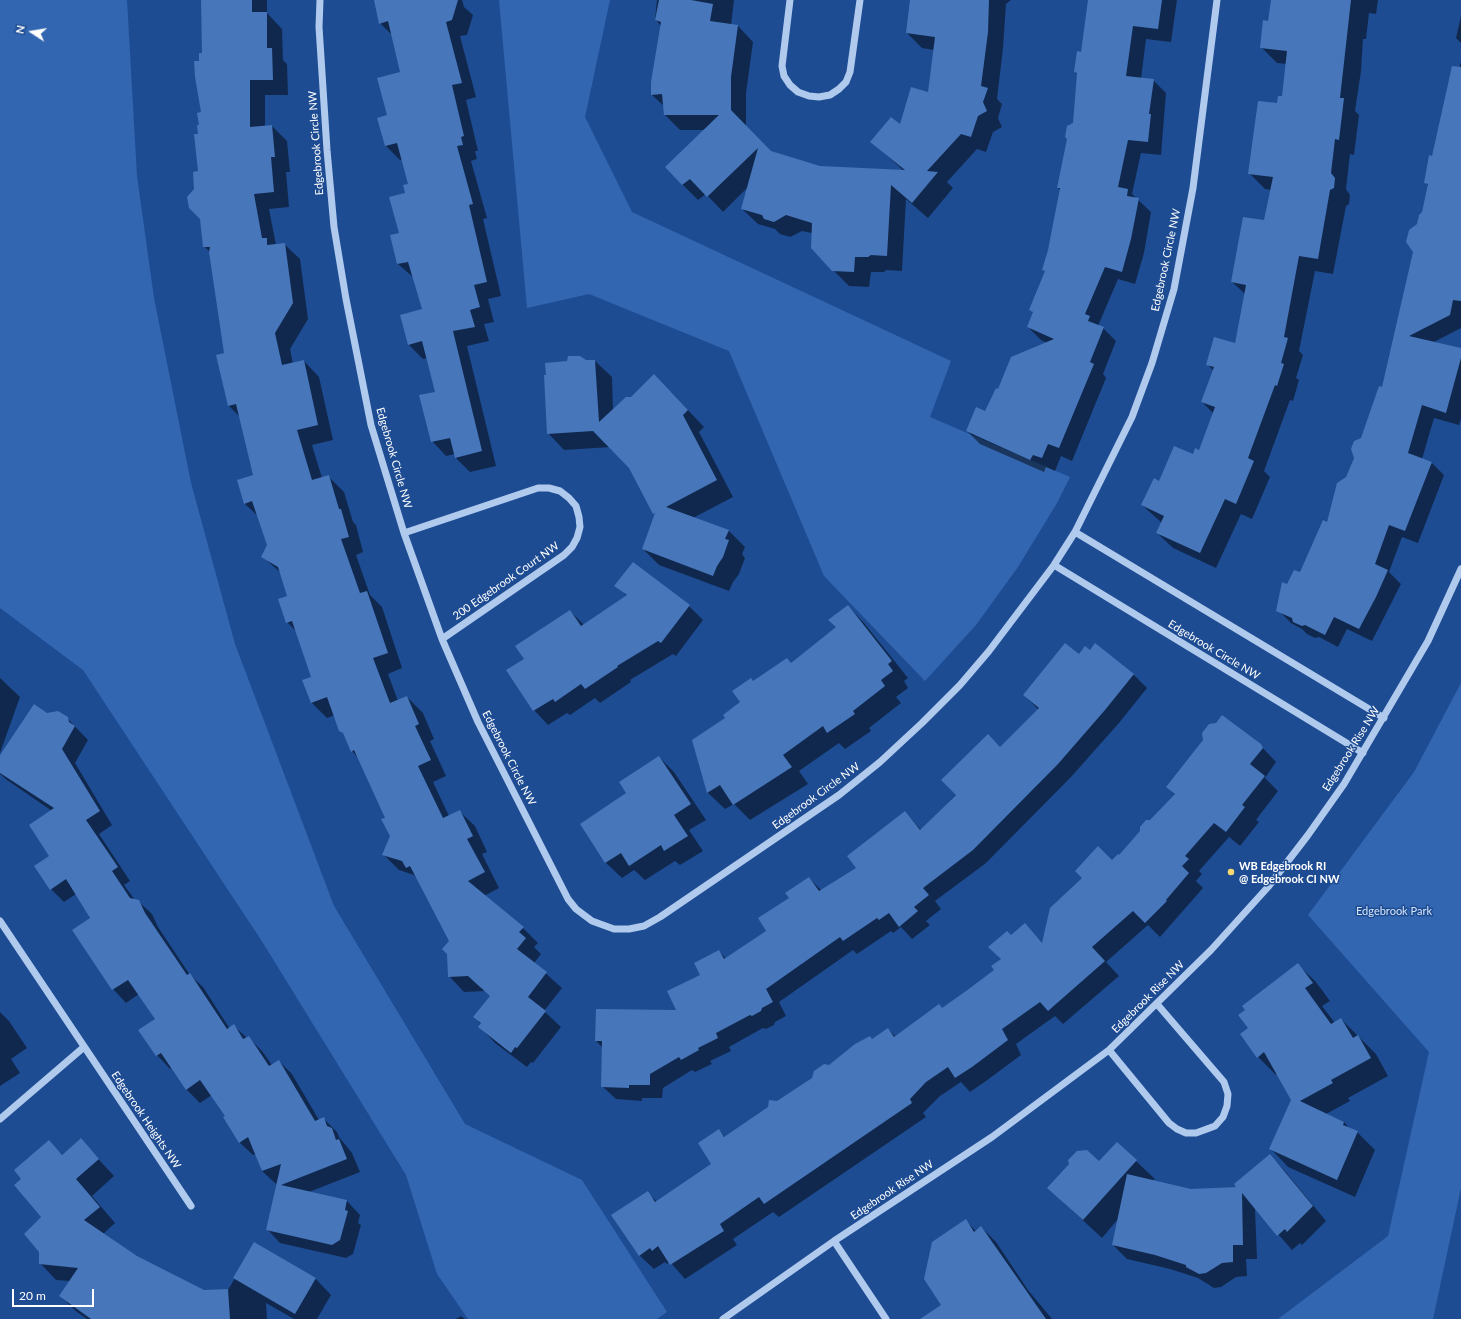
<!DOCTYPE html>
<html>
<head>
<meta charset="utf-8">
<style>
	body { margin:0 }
	#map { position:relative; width:1461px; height:1319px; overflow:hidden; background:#1e4c93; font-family:Lato,sans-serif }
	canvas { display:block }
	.north { position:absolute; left:12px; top:12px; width:40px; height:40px; -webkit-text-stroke:3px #1e4c93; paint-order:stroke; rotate:282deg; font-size:11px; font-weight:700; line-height:16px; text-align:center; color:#fff }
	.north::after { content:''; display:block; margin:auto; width:14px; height:18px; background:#fff; clip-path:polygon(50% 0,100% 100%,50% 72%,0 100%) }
	.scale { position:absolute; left:12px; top:1289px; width:82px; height:18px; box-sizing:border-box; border:2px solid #fff; border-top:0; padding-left:5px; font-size:12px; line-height:14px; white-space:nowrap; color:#fff; -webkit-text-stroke:3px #1e4c93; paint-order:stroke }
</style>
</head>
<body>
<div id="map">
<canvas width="1461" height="1319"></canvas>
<div class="north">N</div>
<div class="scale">20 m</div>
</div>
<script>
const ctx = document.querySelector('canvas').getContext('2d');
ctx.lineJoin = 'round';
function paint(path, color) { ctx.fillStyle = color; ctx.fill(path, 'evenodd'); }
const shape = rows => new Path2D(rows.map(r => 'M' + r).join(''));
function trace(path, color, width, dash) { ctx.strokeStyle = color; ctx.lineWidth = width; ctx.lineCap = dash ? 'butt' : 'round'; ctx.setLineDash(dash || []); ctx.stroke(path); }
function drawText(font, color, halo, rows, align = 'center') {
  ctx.font = font + ' Lato,sans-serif'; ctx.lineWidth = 3; ctx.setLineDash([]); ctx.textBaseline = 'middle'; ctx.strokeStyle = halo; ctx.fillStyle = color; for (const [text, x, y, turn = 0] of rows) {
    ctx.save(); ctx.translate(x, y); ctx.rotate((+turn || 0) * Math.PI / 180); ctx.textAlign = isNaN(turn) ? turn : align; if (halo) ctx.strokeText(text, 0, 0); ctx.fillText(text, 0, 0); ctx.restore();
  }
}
const green = shape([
	[0,0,127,0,137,176,154,298,191,483,235,644,334,906,465,1124,582,1180,667,1312,657,1319,468,1319,437,1274,406,1175,263,943,83,670,0,608],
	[499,0,610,0,585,117,632,212,951,361,930,417,1070,477,1057,503,1018,567,976,625,925,681,824,576,729,351,589,294,527,308],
	[1461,683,1461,1188,1433,1319,1278,1319,1388,1236,1429,1052,1308,915,1414,772]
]);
const shadow = shape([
	[202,0,267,0,267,13,282,29,283,60,287,64,288,95,265,95,265,126,272,126,287,141,290,172,286,172,289,207,269,209,276,245,284,244,300,259,308,319,290,349,293,364,304,361,319,377,333,440,312,445,322,478,329,477,344,492,353,522,356,525,363,552,356,555,370,595,382,607,402,668,388,674,398,701,407,697,423,713,434,739,430,741,446,776,433,782,449,816,459,811,475,826,487,852,482,854,499,888,484,896,523,928,538,943,534,947,541,954,534,963,562,988,544,1011,561,1027,533,1063,531,1062,527,1067,495,1043,480,1027,482,1025,474,1017,491,996,485,991,464,992,449,976,450,941,417,878,414,875,399,870,384,855,391,836,387,819,359,759,352,751,335,715,327,718,312,703,304,681,313,678,296,631,287,622,288,597,282,574,262,556,268,545,259,517,245,504,238,481,254,476,240,417,229,406,225,354,210,252,204,246,201,220,195,189,199,172,199,135,202,113],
	[375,0,462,0,464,7,473,15,467,35,460,36,476,97,466,100,478,151,475,151,477,159,471,161,487,218,483,219,501,296,488,299,494,322,484,324,489,341,467,346,496,466,470,472,456,458,455,454,446,456,432,441,436,393,427,358,423,359,409,345,424,310,414,278,398,264,392,236,400,234,406,193,410,184,403,160,400,160,386,146,388,116,401,73,392,35,380,23],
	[657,0,734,0,731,25,738,26,753,42,746,93,746,127,771,152,819,167,904,171,872,142,900,125,929,94,934,50,922,48,907,33,911,0,1011,0,1006,4,1003,48,997,99,1002,104,998,118,1002,127,993,132,986,152,977,149,947,182,953,188,928,218,906,199,902,271,886,270,884,272,871,272,869,287,849,286,833,270,812,233,802,231,790,237,780,234,775,229,758,224,742,209,748,187,723,212,706,194,698,200,682,184,705,130,680,130,664,114,664,106,652,95,661,26,655,19],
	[1089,0,1177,0,1171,42,1146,39,1141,79,1153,80,1166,93,1161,155,1141,153,1132,194,1151,212,1144,253,1135,284,1118,279,1098,326,1103,328,1116,341,1103,374,1106,378,1072,461,1061,456,1055,471,1046,467,1044,472,980,444,967,431,986,412,999,390,1047,343,1041,340,1028,327,1034,313,1031,310,1046,272,1043,270,1049,251,1060,190,1058,188,1074,123,1078,75,1075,72,1082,53],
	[1272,0,1378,0,1376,14,1369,13,1366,39,1363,39,1361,71,1355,111,1359,115,1354,155,1350,154,1346,189,1350,195,1349,204,1346,206,1333,274,1315,271,1299,351,1303,355,1296,378,1299,380,1293,401,1290,400,1264,471,1270,477,1252,519,1241,514,1216,568,1173,548,1157,533,1162,523,1142,505,1160,482,1200,452,1214,414,1202,402,1214,371,1208,365,1235,344,1245,294,1232,282,1265,222,1271,190,1265,189,1249,173,1277,104,1283,98,1287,64,1277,63,1261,47,1269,22],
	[1461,16,1461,43,1456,38],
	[1461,62,1461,328,1434,342,1461,349,1461,419,1459,425,1434,418,1422,459,1431,462,1444,475,1418,543,1402,537,1389,572,1401,584,1372,641,1347,629,1338,647,1319,637,1315,638,1307,634,1302,629,1291,623,1278,610,1287,586,1300,574,1327,523,1383,389,1414,252,1418,225,1423,213,1429,186,1425,182],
	[585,361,595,361,612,377,613,410,631,398,671,392,704,427,699,432,733,497,693,518,729,531,745,547,742,554,745,558,739,574,733,582,729,591,659,565,643,549,656,515,630,467,611,447,564,450,548,433],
	[616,585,689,606,703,620,676,656,673,654,630,680,631,682,600,703,595,698,570,715,567,713,548,725,534,710,525,659,570,611,584,625,627,596],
	[848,606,864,623,908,678,904,681,908,688,896,697,901,703,869,728,871,731,845,749,839,743,799,771,808,784,750,820,734,804,725,809,708,793,693,740,726,718,741,702,753,682,791,664,837,627],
	[1095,645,1134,675,1147,688,1119,723,1071,777,986,863,935,901,941,909,926,921,930,925,912,939,901,927,893,933,891,931,857,954,853,950,779,1002,786,1016,775,1022,774,1025,766,1029,763,1028,729,1047,731,1051,710,1061,712,1064,695,1072,692,1070,663,1088,662,1098,642,1098,642,1101,616,1099,602,1086,603,1048,596,1041,677,1011,719,951,726,959,768,931,790,898,809,878,822,891,858,868,905,812,921,830,1039,710,1024,695,1079,655,1090,651],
	[0,678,20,697,0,753],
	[47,714,67,718,88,740,75,763,112,825,99,834,130,881,124,885,135,900,138,901,152,914,158,927,190,975,203,987,230,1029,234,1026,247,1038,248,1037,262,1051,272,1065,279,1061,292,1074,319,1120,324,1119,337,1132,339,1137,352,1153,360,1172,309,1192,347,1201,360,1215,358,1223,361,1225,353,1254,346,1258,280,1243,267,1229,277,1183,276,1184,262,1171,256,1154,253,1155,239,1142,227,1117,212,1095,200,1103,186,1089,171,1068,170,1069,157,1055,156,1019,139,994,126,1003,113,989,73,931,92,919,76,894,64,902,51,889,52,811,7,780,0,774,0,757],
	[1260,745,1276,762,1265,778,1278,791,1256,820,1259,822,1240,846,1229,837,1199,871,1202,874,1196,881,1203,888,1160,937,1148,925,1106,962,1119,976,1063,1024,1055,1016,1016,1044,1021,1055,986,1081,970,1092,961,1082,940,1096,923,1113,926,1117,779,1217,773,1212,733,1239,737,1245,685,1279,670,1262,667,1264,665,1262,654,1269,639,1255,647,1192,657,1202,713,1164,719,1130,725,1137,813,1079,829,1066,888,1029,896,1037,942,1009,995,970,1012,937,1025,925,1043,944,1112,861,1120,857,1175,795,1168,787],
	[659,757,674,772,706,820,689,830,703,851,680,865,675,861,645,880,634,870,622,878,606,863,581,824,628,793],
	[1298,965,1316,982,1330,1001,1322,1006,1335,1023,1341,1019,1376,1054,1388,1076,1348,1098,1350,1101,1326,1114,1344,1122,1350,1129,1357,1132,1375,1150,1355,1197,1288,1167,1271,1149,1292,1100,1277,1073,1276,1075,1258,1057,1249,1028],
	[0,1012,9,1021,27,1048,11,1059,20,1073,0,1086],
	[80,1139,114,1176,92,1196,115,1223,103,1234,136,1257,203,1291,228,1290,255,1243,315,1278,331,1295,317,1319,294,1319,266,1303,267,1319,87,1319,77,1312,60,1296,70,1281,56,1280,40,1263,40,1252,30,1228,42,1217,23,1179,49,1142,62,1155],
	[1117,1143,1155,1179,1152,1181,1191,1190,1238,1187,1270,1156,1284,1170,1326,1221,1302,1245,1300,1243,1292,1250,1255,1208,1257,1259,1246,1259,1247,1276,1236,1277,1221,1287,1214,1288,1198,1278,1170,1269,1127,1259,1113,1245,1118,1219,1102,1238,1048,1188,1099,1162],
	[965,1220,976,1231,981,1227,996,1242,1028,1290,1052,1319,946,1319,942,1305],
	[461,1316,465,1319,456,1319]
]);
const building = shape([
	[201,0,252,0,252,12,267,12,267,48,272,48,273,80,250,80,250,127,272,125,275,157,271,157,274,192,254,194,262,238,267,238,267,245,285,243,293,303,275,333,282,365,304,360,318,425,297,430,312,480,329,475,339,509,341,509,349,537,341,539,360,593,367,591,388,653,373,658,390,703,407,696,419,724,415,726,431,760,418,766,443,818,460,810,473,836,467,839,485,872,468,881,524,927,519,932,526,938,517,949,547,972,528,997,546,1011,517,1048,515,1047,511,1053,478,1027,481,1023,473,1017,490,996,468,976,448,977,447,954,442,949,449,941,410,866,406,868,402,861,382,855,390,836,381,819,385,818,354,750,351,752,343,733,339,731,327,697,311,703,302,680,311,677,292,621,286,623,278,599,287,596,278,567,261,557,267,545,252,501,244,504,237,480,253,475,236,404,228,406,216,355,224,353,209,252,210,247,203,247,200,219,189,208,187,197,194,189,193,172,198,171,194,134,198,134,197,125,199,125,197,113,201,112,195,77,194,61,199,61,199,53,202,53],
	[374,0,458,0,452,20,446,22,462,83,452,85,464,136,461,137,463,145,457,146,473,204,469,205,487,282,474,285,480,307,470,310,475,327,453,331,482,451,455,458,450,438,431,442,419,395,435,392,422,341,408,345,400,315,422,309,408,262,397,264,390,235,399,233,389,197,405,193,403,185,408,184,397,143,385,146,377,118,387,115,377,78,400,72,388,21,379,24],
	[659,0,691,0,713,4,710,21,738,25,731,77,731,110,771,151,820,166,905,170,870,142,891,117,900,124,911,87,928,92,935,37,906,33,910,0,989,0,988,32,981,86,988,88,983,102,987,111,978,116,971,137,961,134,927,171,938,172,912,203,891,185,887,256,871,255,868,257,855,257,854,272,832,271,811,248,812,223,786,215,774,222,764,219,762,215,741,209,758,148,707,197,690,179,682,185,665,167,719,115,664,115,662,94,651,95,651,82,661,22,655,20],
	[1088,0,1162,0,1158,29,1133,26,1126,76,1154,79,1149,114,1151,114,1148,142,1128,140,1118,187,1128,189,1127,196,1139,198,1131,239,1122,272,1105,267,1085,314,1090,316,1088,321,1104,327,1090,362,1094,364,1059,448,1048,444,1042,458,1033,455,1030,460,966,431,976,407,985,411,996,388,998,389,1011,357,1054,339,1027,327,1033,312,1029,310,1045,271,1042,270,1048,250,1060,188,1057,188,1067,139,1065,137,1067,126,1073,123,1077,73,1074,72,1077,51,1081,52],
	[1271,0,1351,0,1340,98,1344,98,1339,140,1335,139,1331,173,1335,178,1334,188,1330,190,1318,259,1299,256,1284,337,1288,338,1281,363,1284,364,1277,386,1275,385,1248,458,1254,461,1236,504,1225,499,1200,553,1156,533,1164,516,1141,505,1154,478,1159,481,1174,446,1193,454,1195,448,1199,450,1215,407,1201,402,1214,367,1206,365,1214,337,1235,343,1246,285,1231,282,1243,217,1264,220,1273,177,1248,174,1258,101,1277,103,1278,96,1282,96,1287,51,1260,48,1263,20,1268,21],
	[1452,66,1461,67,1461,301,1453,300,1450,315,1409,336,1461,348,1461,358,1446,413,1422,405,1408,453,1432,462,1405,531,1389,525,1375,564,1388,570,1376,597,1359,629,1334,617,1325,635,1305,625,1302,626,1293,622,1292,618,1276,611,1282,582,1287,584,1294,570,1300,572,1323,520,1327,522,1337,483,1346,477,1354,458,1351,449,1354,441,1361,438,1379,386,1382,387,1413,252,1406,242,1409,230,1417,224,1419,215,1422,212,1428,184,1424,183,1429,155,1432,156],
	[568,356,580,356,586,360,595,360,599,422,626,397,631,397,654,374,688,410,683,415,717,480,666,507,729,530,725,539,729,540,723,557,717,566,713,576,642,549,655,513,653,514,629,468,593,431,547,434,544,375,546,375,545,363,567,361],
	[633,562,690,605,661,643,658,641,617,666,618,667,585,689,581,684,555,702,553,699,533,711,506,670,524,659,515,646,570,610,581,626,627,595,614,586],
	[848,605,892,661,888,664,893,671,881,680,885,686,853,711,855,714,827,733,823,726,783,755,792,767,733,805,720,785,707,793,692,740,725,718,723,715,740,702,732,691,751,678,753,681,787,658,791,663,836,627,828,620],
	[1065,643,1079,654,1085,646,1090,650,1095,643,1134,674,1105,710,1058,764,973,850,923,888,929,895,914,907,918,911,899,927,889,913,879,920,877,918,843,941,840,937,766,989,773,1002,762,1008,761,1011,752,1016,750,1015,716,1033,718,1038,698,1048,699,1050,681,1060,679,1057,650,1074,650,1085,629,1085,629,1088,601,1087,602,1041,595,1041,596,1009,676,1010,667,991,700,975,694,963,719,950,724,959,766,931,758,918,789,898,785,893,809,877,819,891,856,868,847,856,905,811,920,830,956,795,941,780,988,734,1000,747,1039,708,1023,695],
	[34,704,47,713,58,711,68,717,69,722,75,726,62,749,100,811,86,820,118,867,112,871,130,898,139,900,145,913,187,975,190,973,227,1029,234,1024,243,1039,249,1036,269,1066,279,1060,315,1121,324,1117,327,1126,332,1128,336,1140,339,1139,347,1159,281,1185,347,1200,345,1210,348,1211,340,1240,332,1245,266,1230,281,1164,262,1171,248,1137,239,1143,223,1117,225,1116,200,1080,186,1090,161,1053,156,1056,138,1030,155,1019,128,980,112,990,72,930,90,918,66,879,50,890,34,866,49,856,29,825,54,808,0,773,0,755],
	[1222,715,1261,744,1263,748,1250,764,1265,776,1242,805,1245,807,1226,832,1214,823,1185,856,1189,859,1182,866,1189,873,1166,900,1167,901,1145,923,1133,911,1092,947,1105,961,1048,1011,1040,1002,1002,1029,1008,1040,972,1067,955,1078,948,1067,926,1082,910,1099,912,1103,764,1204,759,1197,720,1224,724,1231,700,1246,670,1265,658,1246,652,1251,650,1248,639,1256,611,1215,648,1191,655,1202,711,1164,698,1143,719,1129,724,1137,768,1107,769,1100,777,1101,812,1078,814,1071,824,1064,829,1065,855,1044,870,1036,872,1039,888,1028,894,1037,939,1004,942,1008,966,991,994,970,991,966,1001,959,988,947,1007,931,1011,935,1025,923,1042,943,1050,908,1082,878,1075,871,1098,846,1112,860,1118,854,1119,855,1140,831,1140,827,1146,820,1150,820,1175,794,1166,787,1203,740,1202,733,1209,724,1216,723],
	[659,756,691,804,674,815,688,836,664,851,661,845,629,866,621,853,605,863,580,824,626,793,619,782],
	[1298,963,1313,983,1305,988,1331,1024,1341,1018,1353,1038,1358,1035,1371,1058,1331,1080,1333,1083,1300,1101,1344,1122,1343,1125,1358,1131,1337,1180,1269,1149,1291,1100,1264,1052,1257,1058,1240,1034,1248,1028,1238,1015,1245,1010,1242,1006],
	[81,1138,99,1159,76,1179,100,1207,84,1220,137,1256,204,1290,228,1289,230,1319,91,1319,59,1296,78,1268,39,1264,39,1252,24,1234,41,1217,14,1185,21,1179,14,1170,49,1140,62,1155],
	[1117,1142,1137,1160,1083,1220,1047,1188,1069,1164,1068,1160,1077,1151,1087,1150,1099,1161],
	[1270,1154,1313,1206,1287,1232,1285,1229,1277,1236,1242,1193,1243,1245,1233,1245,1233,1262,1222,1263,1206,1273,1199,1274,1186,1267,1186,1265,1155,1255,1112,1245,1127,1174,1191,1189,1236,1187,1234,1184],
	[966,1219,974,1232,981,1226,1046,1319,920,1319,941,1305,924,1279,932,1242],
	[254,1242,316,1278,295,1314,233,1278]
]);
const minor = shape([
	[320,0,319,27,327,150,334,227,346,299,371,425,404,533,442,639,478,722,568,899,576,909,592,921,614,929,629,929,644,926,660,917,839,795,880,762,922,723,960,685,989,651,1054,565,1075,532,1132,417,1152,363,1174,289,1193,188,1217,0],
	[790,0,782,66,784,76,790,85,798,92,809,96,819,97,830,95,839,89,846,82,850,72,860,0],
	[1075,532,1384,718],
	[404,533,538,488,549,488,560,491,569,498,576,506,579,517,580,527,577,538,572,547,564,555,442,639],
	[1054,565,1363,753],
	[0,921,191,1206],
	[1109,1050,1169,1123,1177,1129,1186,1133,1196,1133,1215,1126,1223,1117,1227,1106,1228,1094,1224,1082,1157,1004],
	[0,1119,84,1047],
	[834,1241,886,1319],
	[723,1319,834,1241,992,1137,1109,1050,1211,950,1268,887,1308,835,1344,784,1428,641,1461,569]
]);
const markers = [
	[1231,872,4,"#fcda70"]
];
const streetNames = [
	["Edgebrook Circle NW",316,143,-94],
	["Edgebrook Circle NW",1166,260,-78],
	["Edgebrook Circle NW",394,458,74],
	["200 Edgebrook Court NW",506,581,-35],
	["Edgebrook Circle NW",1214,650,31],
	["Edgebrook Rise NW",1351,749,-58],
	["Edgebrook Circle NW",509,758,63],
	["Edgebrook Circle NW",816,796,-36],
	["Edgebrook Rise NW",1148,997,-45],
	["Edgebrook Heights NW",146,1120,56],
	["Edgebrook Rise NW",892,1190,-34]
];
const poiNames = [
	["WB Edgebrook RI",1239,866],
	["@ Edgebrook CI NW",1239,879]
];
const parkNames = [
	["Edgebrook Park",1394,911]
];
paint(green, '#3266b1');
paint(shadow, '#0007');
paint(building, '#4776ba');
trace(minor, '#b0caee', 7);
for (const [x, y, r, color] of markers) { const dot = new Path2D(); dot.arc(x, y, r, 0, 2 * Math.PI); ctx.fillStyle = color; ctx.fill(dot); trace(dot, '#1e4c93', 1.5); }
drawText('11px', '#fff', '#1e4c93', streetNames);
drawText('bold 11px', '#fff', '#1e4c93', poiNames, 'left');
drawText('11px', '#d6e5fa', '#1e4c93', parkNames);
</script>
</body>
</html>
